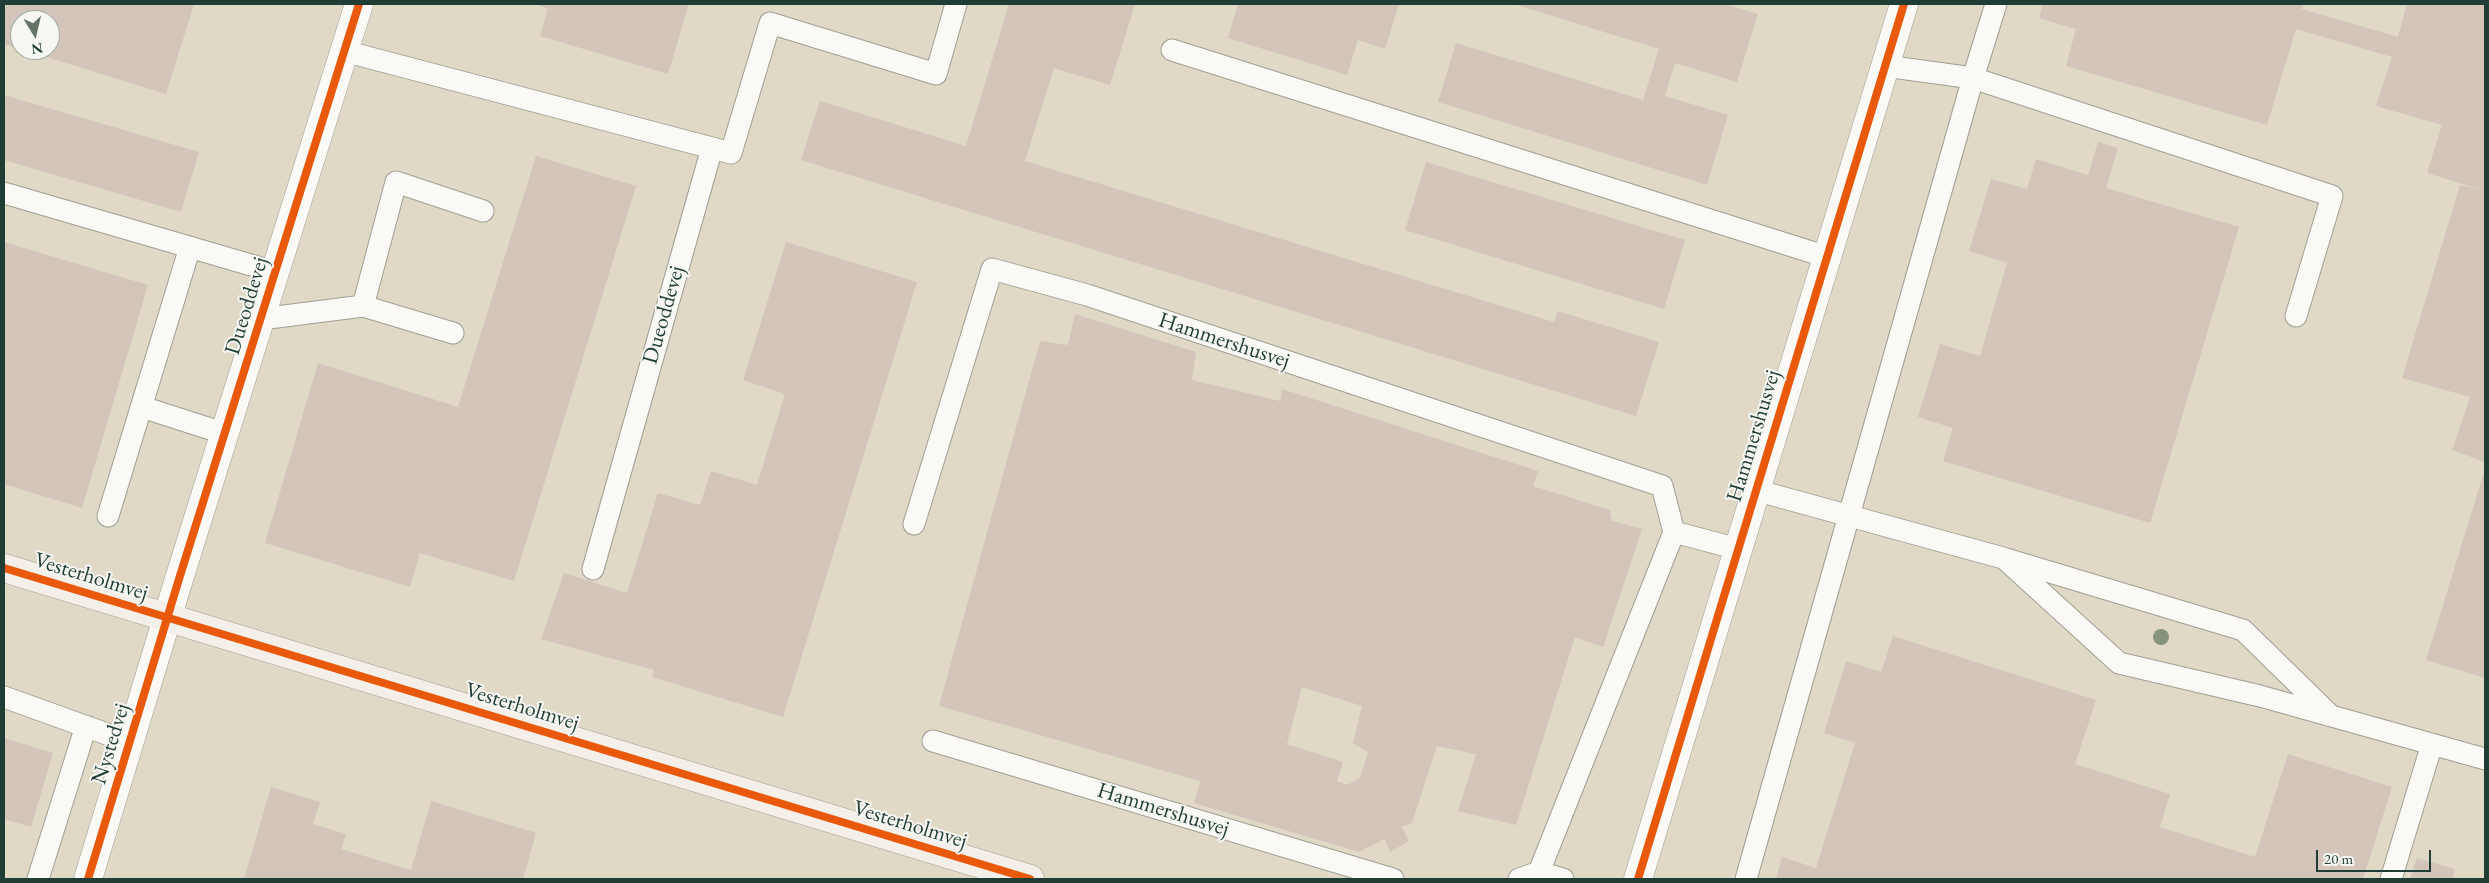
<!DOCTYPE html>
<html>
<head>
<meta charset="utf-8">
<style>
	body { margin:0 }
	#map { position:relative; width:2489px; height:883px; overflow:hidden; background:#e0d9c6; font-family:"EB Garamond",serif }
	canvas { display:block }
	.frame { position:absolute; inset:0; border:5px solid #1f3d34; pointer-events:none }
	.north { position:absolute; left:10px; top:10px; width:50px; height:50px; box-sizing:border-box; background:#f6f6f2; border:1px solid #a0aca6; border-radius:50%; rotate:171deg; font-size:14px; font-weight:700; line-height:20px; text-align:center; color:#1f3d34 }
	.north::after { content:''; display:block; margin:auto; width:18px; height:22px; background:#637467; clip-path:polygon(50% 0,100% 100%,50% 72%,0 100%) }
	.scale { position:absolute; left:2316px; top:850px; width:115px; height:22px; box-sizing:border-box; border:2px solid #1f3d34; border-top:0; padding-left:6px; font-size:15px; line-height:18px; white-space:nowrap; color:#1f3d34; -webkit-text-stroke:4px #f6f6f2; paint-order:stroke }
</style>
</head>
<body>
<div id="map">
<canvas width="2489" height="883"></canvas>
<div class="frame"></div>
<div class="north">N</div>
<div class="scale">20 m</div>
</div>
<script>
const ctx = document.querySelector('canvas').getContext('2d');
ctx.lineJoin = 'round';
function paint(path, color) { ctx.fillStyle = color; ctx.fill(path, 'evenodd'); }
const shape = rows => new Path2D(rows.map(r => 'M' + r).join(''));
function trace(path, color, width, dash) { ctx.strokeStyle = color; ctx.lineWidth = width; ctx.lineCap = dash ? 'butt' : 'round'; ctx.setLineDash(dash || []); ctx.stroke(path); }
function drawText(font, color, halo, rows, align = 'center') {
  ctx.font = font + ' "EB Garamond",serif'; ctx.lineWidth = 4; ctx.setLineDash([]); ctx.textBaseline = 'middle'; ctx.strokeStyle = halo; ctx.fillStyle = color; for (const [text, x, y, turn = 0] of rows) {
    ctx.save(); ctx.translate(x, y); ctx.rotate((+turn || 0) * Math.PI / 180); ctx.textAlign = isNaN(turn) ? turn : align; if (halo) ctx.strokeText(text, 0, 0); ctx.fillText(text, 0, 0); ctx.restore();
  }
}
const building = shape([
	[4,4,194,4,166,94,24,50,50,50,50,20,20,20,20,49,4,44],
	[535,4,689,4,668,74,540,36,548,9],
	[1009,4,1135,4,1110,85,1054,68,1025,161,1554,322,1558,311,1659,342,1636,416,801,160,820,101,966,146],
	[1238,4,1399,4,1385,49,1358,40,1347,75,1228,38],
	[1514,4,1724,4,1758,14,1737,82,1675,63,1665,96,1728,115,1707,185,1438,102,1456,43,1643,100,1659,49],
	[2043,4,2304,4,2302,9,2398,37,2407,4,2485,4,2485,191,2427,173,2442,125,2376,106,2392,57,2296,29,2267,125,2066,66,2076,29,2039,18],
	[4,95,199,152,181,212,4,160],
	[2098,142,2118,148,2106,188,2239,227,2150,523,1943,461,1953,428,1918,417,1940,344,1980,356,2007,263,1969,251,1991,179,2027,189,2036,159,2088,175],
	[536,156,636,186,514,581,420,553,410,587,265,543,318,363,458,407],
	[1426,162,1685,240,1664,309,1405,230],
	[2460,185,2485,191,2485,462,2452,450,2470,397,2402,378],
	[4,242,148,285,82,508,4,484],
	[786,242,917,282,783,717,652,677,654,670,541,639,564,573,627,593,658,493,700,505,711,471,757,485,785,394,743,380],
	[1075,314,1196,352,1192,380,1280,401,1282,389,1538,471,1533,486,1610,510,1612,521,1642,529,1603,647,1575,637,1516,825,1458,811,1476,754,1437,746,1412,823,1402,827,1409,841,1390,852,1385,839,1359,852,1194,803,1200,781,939,706,1040,341,1068,345],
	[1302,687,1362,706,1353,743,1368,752,1360,778,1347,785,1337,781,1343,762,1287,744],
	[2485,469,2485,678,2426,660],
	[1893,636,2096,700,2075,764,2170,794,2160,827,2255,857,2288,754,2392,787,2363,879,1776,879,1782,857,1816,868,1855,743,1824,733,1846,661,1881,672],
	[4,738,53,753,31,827,4,819],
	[271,787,320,802,313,824,346,834,341,849,411,870,431,801,536,833,523,879,244,879],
	[2417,858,2455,869,2452,879,2410,879]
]);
const lane = shape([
	[1172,50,1827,257],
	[344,51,731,153,770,23,936,74,956,4],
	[1885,66,1973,78,2332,196,2296,316],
	[4,193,275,272],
	[363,306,396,182,483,211],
	[261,319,363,306,453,333],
	[142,407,226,434],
	[1755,490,2003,558,2243,630,2331,716],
	[108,516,190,247],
	[914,524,992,269,1087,295,1662,486,1674,532],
	[2007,561,2119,663,2260,696,2485,759],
	[593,569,712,148],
	[4,697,129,742],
	[933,741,1393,879],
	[1539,872,1674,532,1738,549],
	[38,879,86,726],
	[1519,879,1539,872,1563,879],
	[1746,879,1973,78,1996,4],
	[2391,879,2432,744]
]);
const street = shape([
	[88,879,179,579,359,4],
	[1638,879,1904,4]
]);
const secondary = shape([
	[4,568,1030,879]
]);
const cycleway = shape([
	[4,568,1030,879],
	[88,879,179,579,359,4],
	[1638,879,1904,4]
]);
const trees = [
	[2161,637]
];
const streetNames = [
	["Dueoddevej",247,306,-73],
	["Dueoddevej",664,315,-74],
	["Hammershusvej",1224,341,18],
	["Hammershusvej",1754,436,-73],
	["Vesterholmvej",91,577,17],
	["Vesterholmvej",522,707,17],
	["Nystedvej",111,744,-73],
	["Hammershusvej",1163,810,17],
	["Vesterholmvej",910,825,17]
];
paint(building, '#d3c5ba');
trace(lane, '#a09f93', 23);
trace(street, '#a09f93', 29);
trace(secondary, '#a09f93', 29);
trace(lane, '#faf9f6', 21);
trace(street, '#faf9f6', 28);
trace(secondary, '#f4f0e9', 28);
trace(cycleway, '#e8590c', 8);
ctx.fillStyle = '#86947e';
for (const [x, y] of trees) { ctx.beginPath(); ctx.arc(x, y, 8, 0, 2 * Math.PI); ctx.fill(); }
drawText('22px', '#1f3d34', '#f6f6f2', streetNames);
</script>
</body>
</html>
